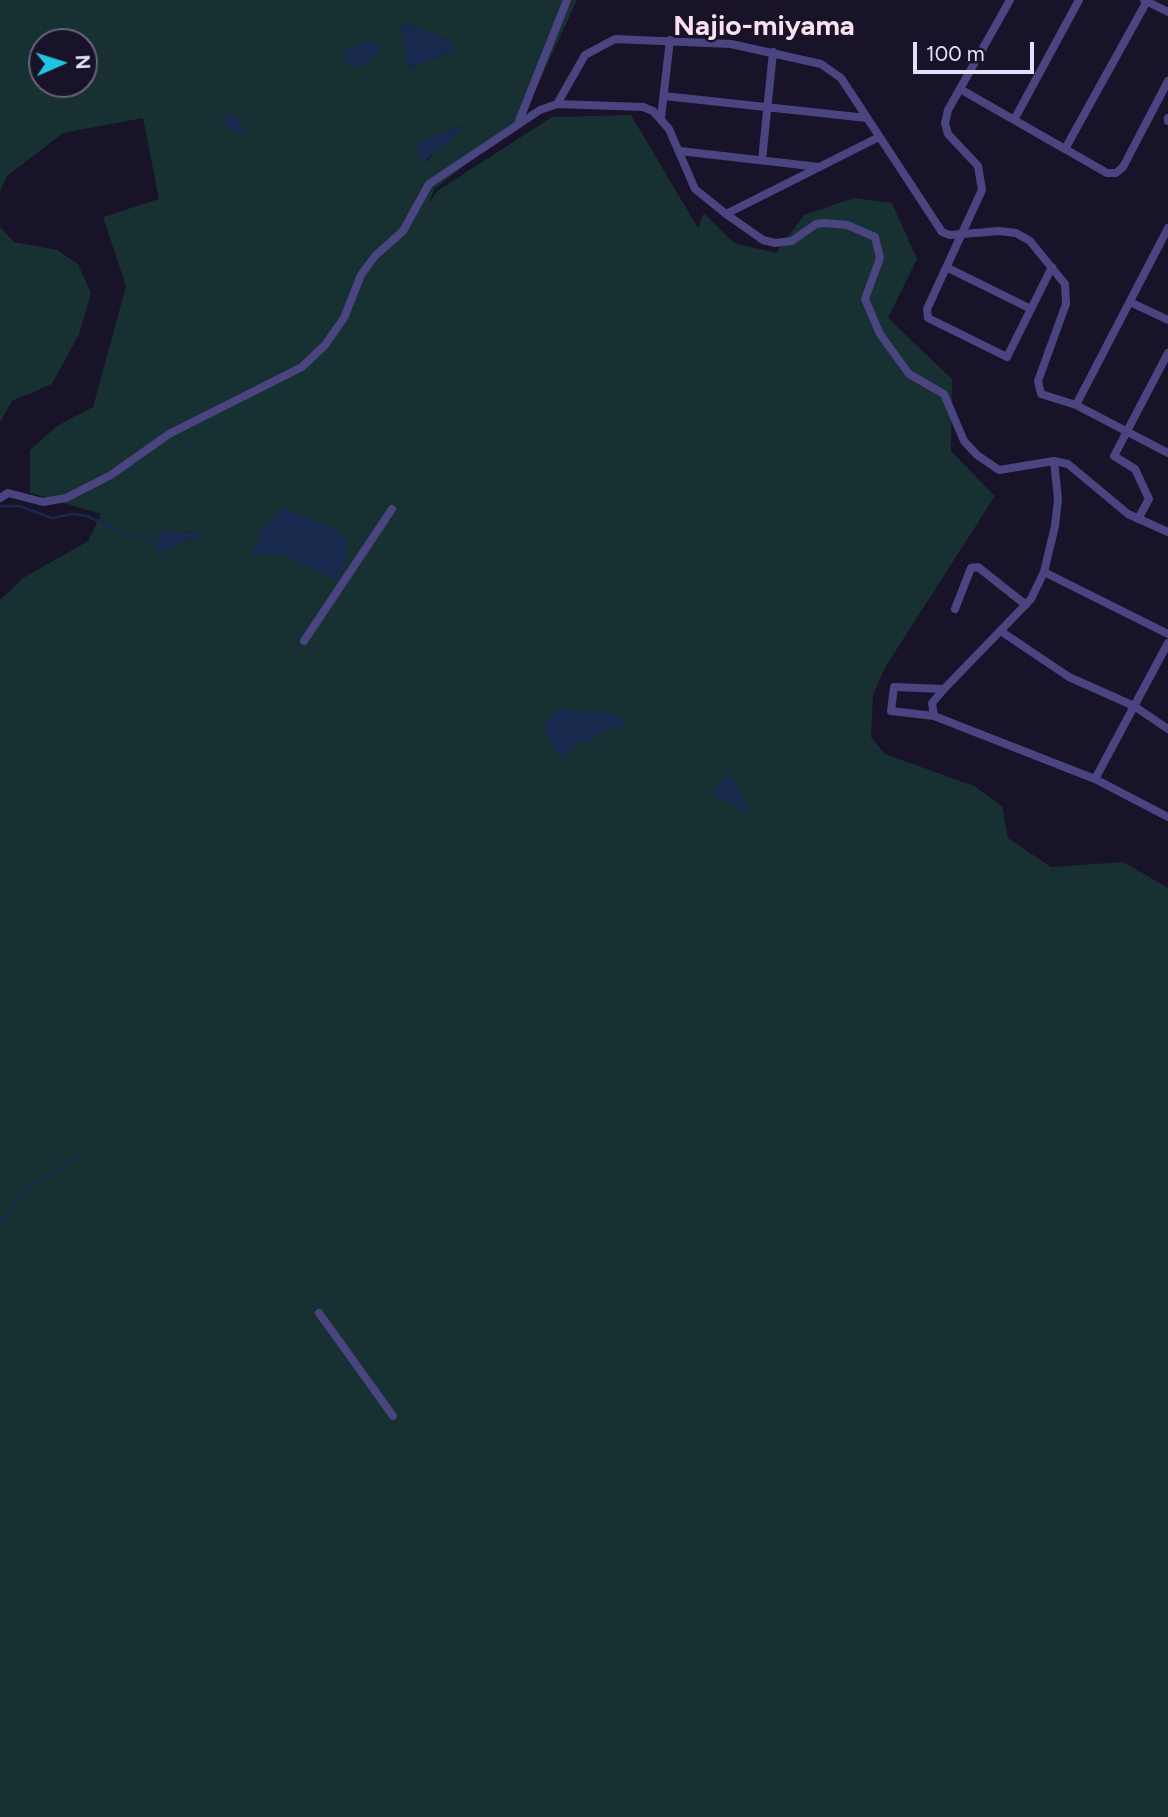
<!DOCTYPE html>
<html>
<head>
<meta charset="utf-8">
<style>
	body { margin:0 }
	#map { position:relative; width:1168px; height:1817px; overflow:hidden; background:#181328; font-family:Figtree,sans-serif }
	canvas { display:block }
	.north { position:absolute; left:28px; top:28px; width:70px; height:70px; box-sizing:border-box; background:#181328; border:2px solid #69647c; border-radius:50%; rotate:87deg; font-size:19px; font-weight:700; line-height:28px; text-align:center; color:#e3defb }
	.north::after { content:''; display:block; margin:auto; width:24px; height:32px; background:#20c5e5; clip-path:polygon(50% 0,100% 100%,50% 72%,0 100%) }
	.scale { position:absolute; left:913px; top:42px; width:121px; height:32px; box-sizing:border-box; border:4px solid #e3defb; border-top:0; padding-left:9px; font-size:21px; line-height:24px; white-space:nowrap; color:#e3defb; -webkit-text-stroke:5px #181328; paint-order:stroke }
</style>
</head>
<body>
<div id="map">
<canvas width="1168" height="1817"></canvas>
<div class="north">N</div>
<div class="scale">100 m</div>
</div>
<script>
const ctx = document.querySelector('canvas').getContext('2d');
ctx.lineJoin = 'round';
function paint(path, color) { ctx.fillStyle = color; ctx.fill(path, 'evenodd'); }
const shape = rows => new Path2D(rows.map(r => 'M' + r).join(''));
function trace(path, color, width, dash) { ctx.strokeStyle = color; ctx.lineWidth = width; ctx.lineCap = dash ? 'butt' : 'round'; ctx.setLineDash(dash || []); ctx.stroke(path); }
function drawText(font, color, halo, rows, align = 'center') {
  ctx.font = font + ' Figtree,sans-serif'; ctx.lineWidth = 5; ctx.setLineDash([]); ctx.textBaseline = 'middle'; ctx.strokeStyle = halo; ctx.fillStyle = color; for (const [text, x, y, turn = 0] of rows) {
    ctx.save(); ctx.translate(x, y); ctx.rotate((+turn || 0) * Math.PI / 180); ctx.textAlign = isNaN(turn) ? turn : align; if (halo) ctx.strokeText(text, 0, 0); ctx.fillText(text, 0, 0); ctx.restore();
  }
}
const green = shape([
	[0,0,577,0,520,123,434,189,429,204,437,191,552,117,631,115,698,228,704,213,734,243,776,253,804,215,854,198,892,203,917,259,888,318,952,379,951,451,995,496,886,666,873,695,871,737,885,754,974,786,1002,806,1008,838,1051,867,1123,862,1168,888,1168,1817,0,1817,0,600,23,578,88,541,101,514,30,493,30,450,57,426,93,407,126,286,103,217,159,199,143,118,63,133,7,176,0,192],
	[409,23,451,41,453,51,414,67,408,66],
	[42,42,84,42,84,84,42,84],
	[462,125,434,154,426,162,425,140],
	[162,531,173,533,205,532,155,554],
	[0,227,14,242,57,250,78,264,91,293,79,334,52,384,12,401,0,422]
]);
const water = shape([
	[409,23,451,41,453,51,414,67,408,66,401,25],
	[370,41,380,44,379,53,363,66,350,68,342,51],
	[231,114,236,116,247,133,243,134,221,124,225,115],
	[463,125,459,134,421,164,418,142],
	[281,507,332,528,348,538,340,582,282,554,254,555,251,552,261,535,259,528,266,528],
	[161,530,173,533,205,532,203,535,154,555],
	[561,707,571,712,603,711,626,721,626,726,603,730,593,740,578,743,563,757,550,744,544,722],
	[728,776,733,777,750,812,740,811,730,801,722,801,715,796,712,789]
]);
const stream = shape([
	[0,506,19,506,52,518,74,514,87,516,130,536,159,540],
	[0,1222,27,1189,78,1157]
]);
const street = shape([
	[1010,0,948,110,945,123,948,134,978,166,982,190,927,309,928,318,1007,357,1052,267],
	[1144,0,1168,12],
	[960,89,1107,173,1116,173,1123,167,1168,81],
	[664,96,867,118],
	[557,104,585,55,615,39,731,44,821,64,841,78,942,232,950,235,999,231,1016,233,1030,241,1065,284,1066,304,1038,381,1041,394,1076,405,1168,453],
	[661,117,670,40],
	[1168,118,1168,121],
	[1014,120,1079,0],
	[519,121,567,0],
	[1065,149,1147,1],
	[680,151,819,167],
	[762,160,773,52],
	[726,214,763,240,775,243,792,241,816,224,825,223,847,225,875,237,880,258,865,299,880,334,909,374,944,394,964,441,977,455,999,470,1054,461,1068,464,1128,514,1168,532],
	[948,268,1031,309],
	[1130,302,1168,320],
	[1076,405,1168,228],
	[1054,461,1058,499,1055,526,1044,572,1031,599,944,689,894,687,891,711,934,716,1095,779,1168,817],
	[0,498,8,493,43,502,66,498,111,475,169,434,302,367,325,345,344,318,361,275,375,256,403,231,429,184,540,110,557,104,643,107,653,111,669,129,695,189,726,214,879,137],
	[1138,519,1149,499,1135,469,1114,456,1168,353],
	[1044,572,1168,634],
	[955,609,971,568,978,567,1026,605],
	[1002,632,1069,677,1134,706,1168,729],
	[304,641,392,509],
	[934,716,932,703,944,689],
	[1095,779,1168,643],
	[319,1313,393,1416]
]);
const neighbourhoodNames = [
	["Najio-miyama",764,27]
];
paint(green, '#173031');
paint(water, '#17294d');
trace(stream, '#17294d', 2.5);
trace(street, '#4a4481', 8);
drawText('bold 28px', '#fbe0f0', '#181328', neighbourhoodNames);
</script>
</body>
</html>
